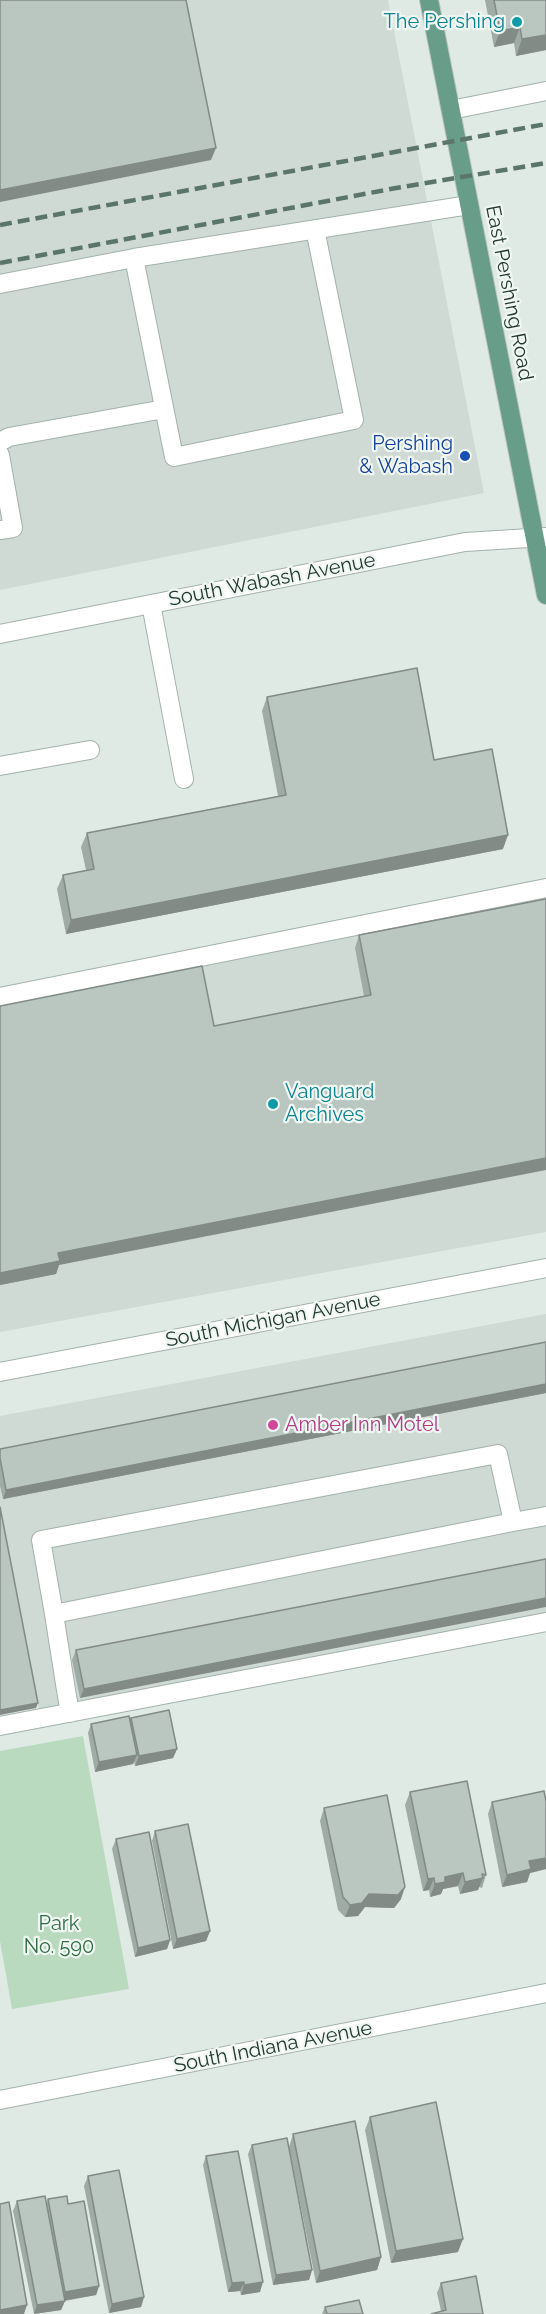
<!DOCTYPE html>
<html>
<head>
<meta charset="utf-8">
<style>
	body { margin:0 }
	canvas { display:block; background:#e0eae5 }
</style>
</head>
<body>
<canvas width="546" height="2314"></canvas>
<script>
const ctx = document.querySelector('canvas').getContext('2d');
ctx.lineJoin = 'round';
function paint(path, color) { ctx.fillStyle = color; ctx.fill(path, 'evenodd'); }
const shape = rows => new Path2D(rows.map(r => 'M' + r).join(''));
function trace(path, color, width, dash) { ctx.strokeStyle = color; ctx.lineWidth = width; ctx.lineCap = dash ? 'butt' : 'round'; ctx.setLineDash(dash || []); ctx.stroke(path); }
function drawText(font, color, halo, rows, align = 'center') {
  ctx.font = font + ' Raleway,sans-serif'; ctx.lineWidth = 4.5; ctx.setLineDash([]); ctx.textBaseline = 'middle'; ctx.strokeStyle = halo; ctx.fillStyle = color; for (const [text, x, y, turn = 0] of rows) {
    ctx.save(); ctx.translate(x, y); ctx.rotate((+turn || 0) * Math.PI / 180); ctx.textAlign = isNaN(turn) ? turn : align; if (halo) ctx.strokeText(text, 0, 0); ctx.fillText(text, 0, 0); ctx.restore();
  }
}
const built = shape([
	[0,0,388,0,484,493,0,590],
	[546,888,546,1232,0,1332,0,997],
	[546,1314,546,1622,41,1719,0,1512,0,1416]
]);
const green = shape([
	[83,1736,129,1989,12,2009,0,1941,0,1751]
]);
const minor = shape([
	[451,110,546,91],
	[134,258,174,457,354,420,315,229],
	[0,284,134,258,469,205],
	[0,442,9,437,164,409],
	[0,455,13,528,0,530],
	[151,604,184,779],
	[0,634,465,542,546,537],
	[0,766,90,750],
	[0,997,546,888],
	[0,1372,546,1268],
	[513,1522,546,1516],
	[54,1614,513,1522,498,1454,41,1540,54,1614,66,1690,70,1713],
	[0,1726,546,1622],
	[0,2100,546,1993]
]);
const major = shape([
	[429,0,546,595]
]);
const rail = shape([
	[0,225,546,124],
	[0,263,396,188,546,163]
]);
const wall = shape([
	[485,0,546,0,546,50,516,56,514,43,494,47],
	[267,697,434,760,503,849,66,934,57,889,63,875,86,870,81,847,87,833,278,796,262,711],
	[546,899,59,1265,56,1274,0,1285,214,1026,364,996,355,948,359,935],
	[546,1342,546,1393,3,1499,0,1486,0,1449],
	[546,1559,80,1698,72,1660,76,1650],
	[131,1718,177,1749,173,1758,135,1766,134,1761,133,1764,95,1772,88,1733,91,1724,130,1721],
	[410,1792,486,1875,482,1888,479,1887,478,1890,460,1894,458,1886,443,1889,441,1894,430,1897,429,1890,423,1891,405,1805],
	[546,1801,546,1869,530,1873,527,1882,502,1887,488,1814,492,1802],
	[324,1808,401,1899,394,1908,365,1907,358,1916,345,1917,338,1910,320,1821],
	[155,1831,210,1931,206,1941,173,1949,152,1841],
	[116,1839,170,1940,167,1949,135,1957,112,1849],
	[370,2117,458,2252,391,2263,365,2130],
	[293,2134,381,2257,377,2270,316,2283,289,2147],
	[252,2145,312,2270,309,2280,273,2285,248,2154],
	[206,2156,260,2292,241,2295,240,2291,228,2292,203,2165],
	[88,2176,144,2297,141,2307,109,2313,84,2186],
	[48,2199,68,2204,99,2286,96,2295,65,2301,61,2310,34,2314,13,2211,17,2201,46,2205],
	[441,2283,483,2314,441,2311,437,2293],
	[325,2307,363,2314,322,2314]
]);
const shadedWall = shape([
	[520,27,514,43,494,47,500,31],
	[546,35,546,50,516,56,522,39],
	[216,148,211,160,0,202,0,190],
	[508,835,503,849,66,934,71,920],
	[546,1158,546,1170,59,1265,56,1274,0,1285,0,1273,58,1253],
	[546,1384,546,1393,3,1499,6,1490],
	[546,1598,546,1607,80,1698,84,1689],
	[38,1703,36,1708,0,1715,0,1710],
	[177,1749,173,1758,135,1766,139,1756],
	[137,1755,133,1764,95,1772,99,1762],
	[546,1858,546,1869,530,1873,527,1882,502,1887,507,1875,529,1861],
	[463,1873,458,1886,443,1889,441,1894,430,1897,435,1884,445,1877],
	[434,1878,429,1890,423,1891,428,1879],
	[483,1878,478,1890,460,1894,465,1882],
	[405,1887,401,1899,394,1908,365,1907,358,1916,345,1917,350,1905,369,1894],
	[210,1931,206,1941,173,1949,177,1939],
	[170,1940,167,1949,135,1957,138,1948],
	[463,2239,458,2252,391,2263,396,2251],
	[381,2257,377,2270,316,2283,320,2271],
	[312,2270,309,2280,273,2285,276,2275],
	[244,2282,240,2291,228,2292,232,2283],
	[263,2282,260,2292,241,2295,244,2285],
	[99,2286,96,2295,61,2301,65,2292],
	[144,2297,141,2307,109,2313,112,2304],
	[65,2301,61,2310,34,2314,37,2305],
	[27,2305,24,2314,0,2314,0,2310]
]);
const building = shape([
	[0,0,186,0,216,148,0,190,0,0],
	[494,0,546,0,546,35,522,39,520,27,500,31,494,0],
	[417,668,434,760,492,749,508,835,71,920,63,875,94,869,87,833,286,795,267,697,417,668],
	[546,899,546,1158,58,1253,60,1261,0,1273,0,1006,202,966,214,1026,371,995,359,935,546,899],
	[546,1342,546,1384,6,1490,0,1458,0,1449,546,1342],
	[0,1507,38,1703,0,1710,0,1507],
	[546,1559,546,1598,84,1689,76,1650,546,1559],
	[169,1710,177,1749,139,1756,131,1718,169,1710],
	[129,1716,137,1755,99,1762,91,1724,129,1716],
	[467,1781,486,1875,482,1874,483,1878,465,1882,463,1873,445,1877,445,1882,435,1884,434,1878,428,1879,410,1792,467,1781],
	[544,1791,546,1801,546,1858,529,1861,531,1869,507,1875,492,1802,544,1791],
	[387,1795,405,1887,398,1895,369,1894,362,1903,350,1905,343,1897,324,1808,387,1795],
	[188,1824,210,1931,177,1939,155,1831,188,1824],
	[149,1832,170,1940,138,1948,116,1839,149,1832],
	[436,2102,463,2239,396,2251,370,2117,436,2102],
	[355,2121,381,2257,320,2271,293,2134,355,2121],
	[287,2138,312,2270,276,2275,252,2145,287,2138],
	[238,2151,263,2282,244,2285,244,2282,232,2283,206,2156,238,2151],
	[119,2170,144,2297,112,2304,88,2176,119,2170],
	[45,2196,65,2301,37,2305,17,2201,45,2196],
	[67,2196,68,2204,84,2201,99,2286,65,2292,48,2199,67,2196],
	[9,2202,27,2305,0,2310,0,2204,9,2202],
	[476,2276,483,2314,431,2314,446,2310,441,2283,476,2276],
	[359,2300,363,2314,327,2314,325,2307,359,2300]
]);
const markers = [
	[517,22,6,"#0f9aa8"],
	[465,456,6,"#1a4fb4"],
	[273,1104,6,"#0f9aa8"],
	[273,1425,6,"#d1479c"]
];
const cultureNames = [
	["The Pershing",505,22],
	["Vanguard",285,1092,"left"],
	["Archives",285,1115,"left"]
];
const streetNames = [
	["East Pershing Road",509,293,79],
	["South Wabash Avenue",272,580,-11],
	["South Michigan Avenue",273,1320,-11],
	["South Indiana Avenue",273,2047,-11]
];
const transitNames = [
	["Pershing",453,444],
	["& Wabash",453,467]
];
const hotelNames = [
	["Amber Inn Motel",285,1425]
];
const parkNames = [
	["Park",59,1924],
	["No. 590",59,1947]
];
paint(built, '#cfdad4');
paint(green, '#badac0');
trace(minor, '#a3b1ab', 20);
trace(major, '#bdc4c1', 20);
trace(minor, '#fff', 18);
trace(major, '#689d8a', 18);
trace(rail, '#5c756c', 4.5, [12, 6]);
paint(wall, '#9faba5');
paint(shadedWall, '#828b86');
paint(building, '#b9c7c0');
trace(building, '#828b86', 1.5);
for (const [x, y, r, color] of markers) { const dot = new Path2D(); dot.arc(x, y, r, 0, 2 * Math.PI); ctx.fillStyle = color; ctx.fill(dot); trace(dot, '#f0f7f3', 2); }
drawText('20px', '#0d838f', '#f0f7f3', cultureNames, 'right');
drawText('20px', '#223931', '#f0f7f3', streetNames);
drawText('20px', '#164399', '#f0f7f3', transitNames, 'right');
drawText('20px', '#b23c85', '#f0f7f3', hotelNames, 'left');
drawText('20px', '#2f6d42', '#f0f7f3', parkNames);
</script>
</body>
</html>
